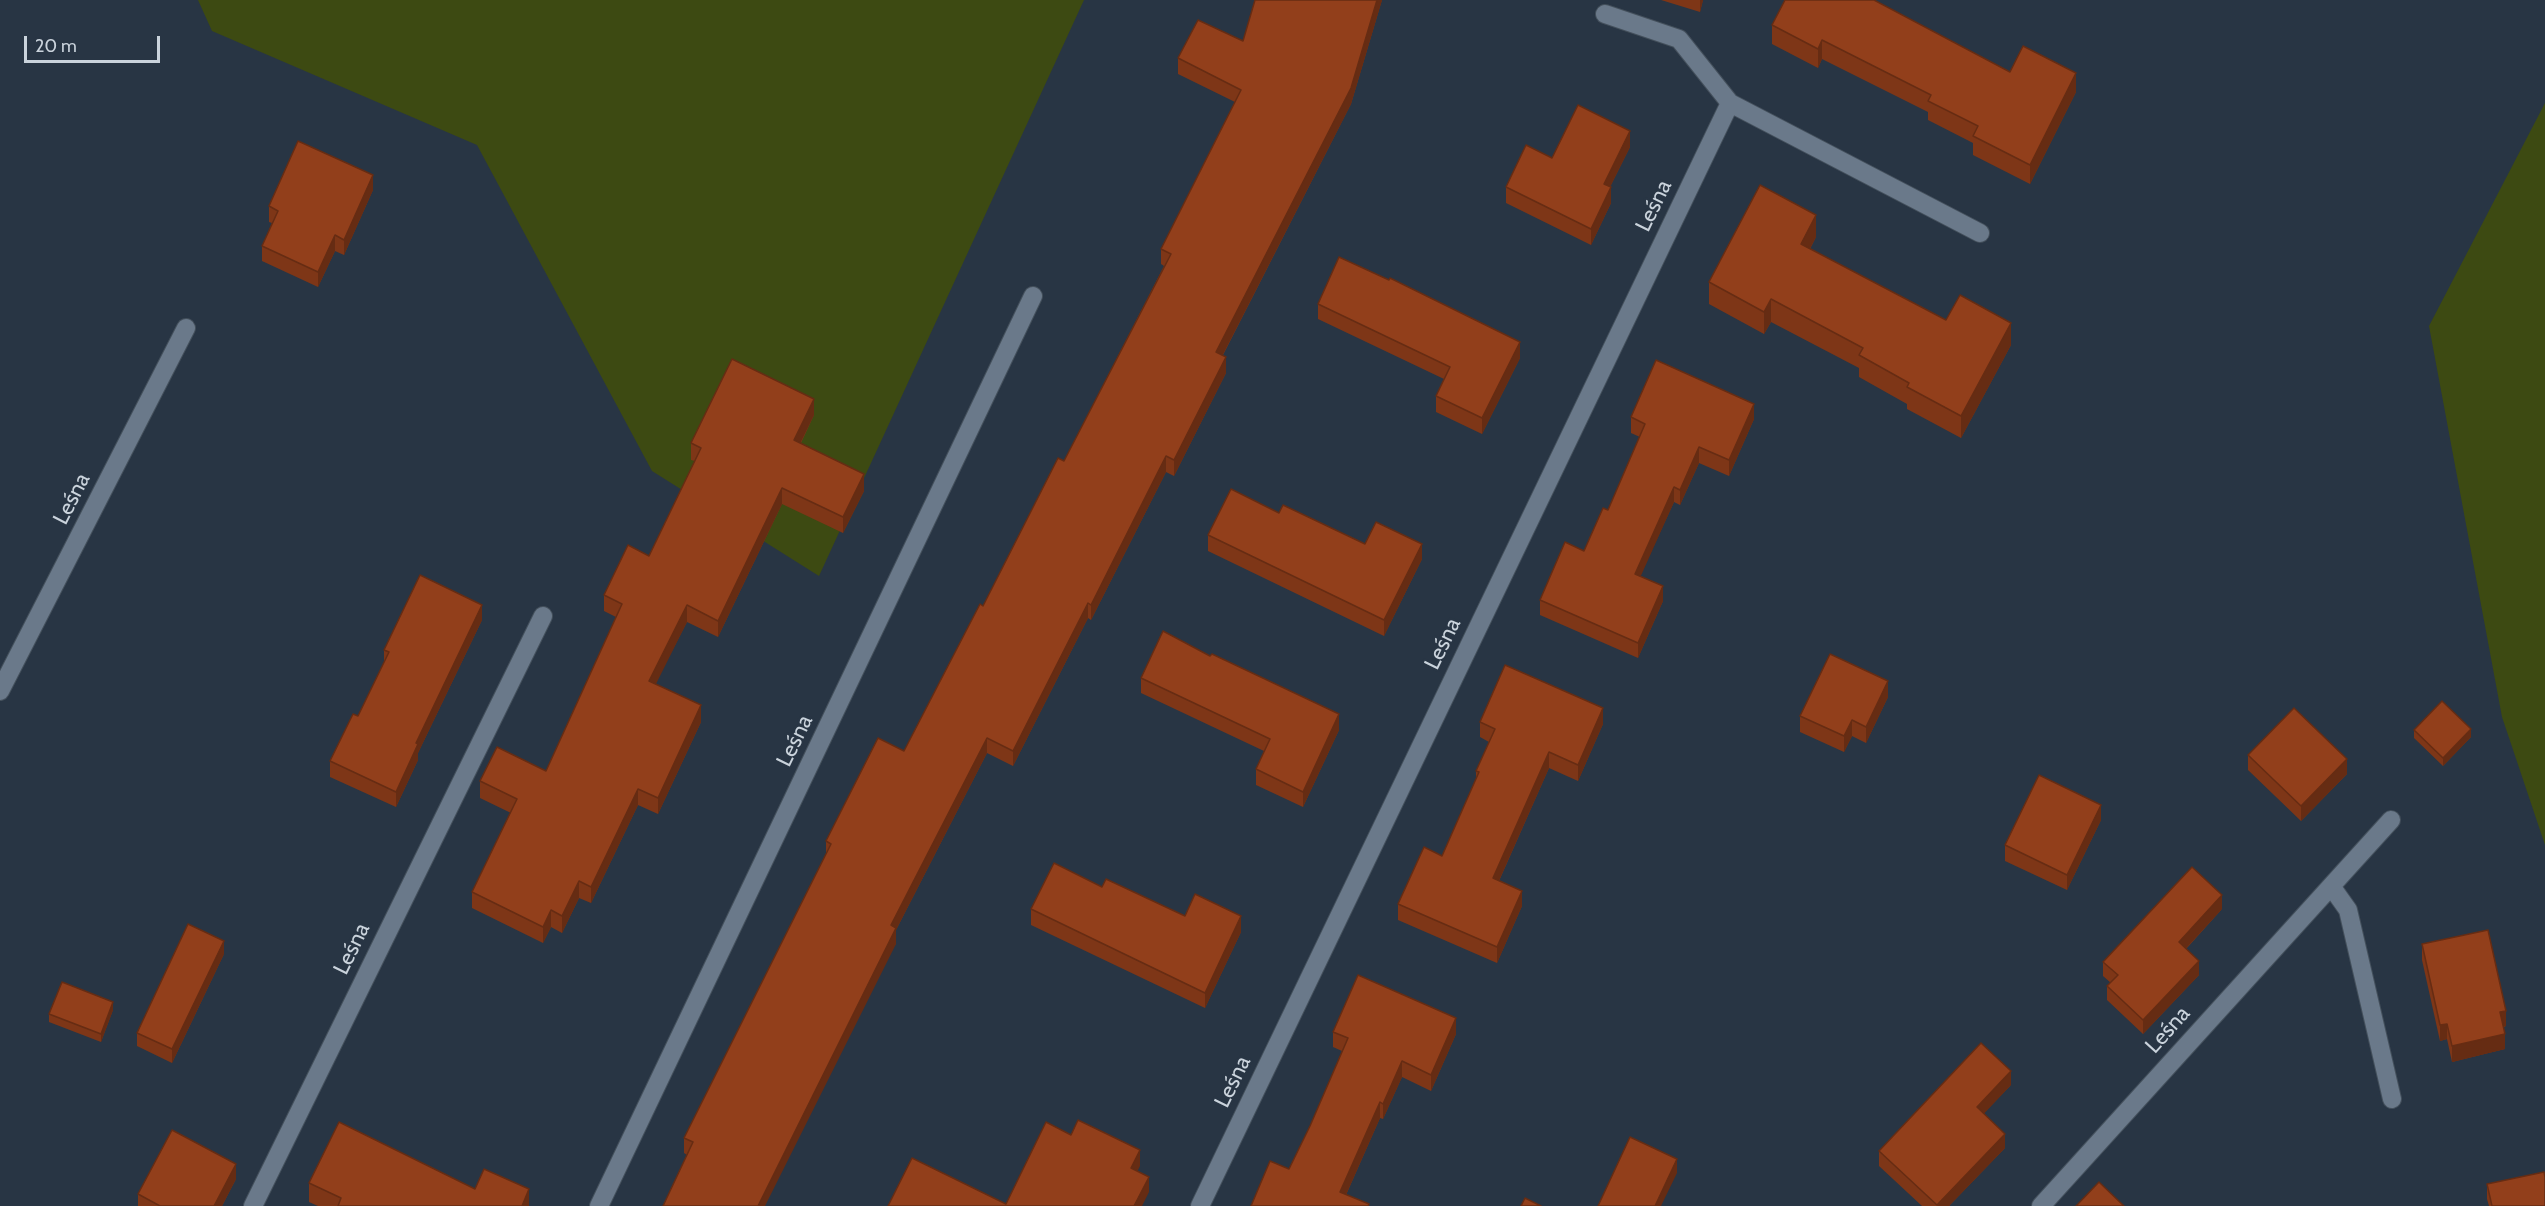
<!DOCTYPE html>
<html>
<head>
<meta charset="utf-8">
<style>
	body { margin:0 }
	#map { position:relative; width:2545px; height:1206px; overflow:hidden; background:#283544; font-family:Cabin,sans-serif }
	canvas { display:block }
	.scale { position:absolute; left:24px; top:36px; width:136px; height:27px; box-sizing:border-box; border:3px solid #cad3dc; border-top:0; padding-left:8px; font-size:18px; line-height:21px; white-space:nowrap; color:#cad3dc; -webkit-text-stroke:4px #283544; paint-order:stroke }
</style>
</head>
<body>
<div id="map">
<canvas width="2545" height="1206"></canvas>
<div class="scale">20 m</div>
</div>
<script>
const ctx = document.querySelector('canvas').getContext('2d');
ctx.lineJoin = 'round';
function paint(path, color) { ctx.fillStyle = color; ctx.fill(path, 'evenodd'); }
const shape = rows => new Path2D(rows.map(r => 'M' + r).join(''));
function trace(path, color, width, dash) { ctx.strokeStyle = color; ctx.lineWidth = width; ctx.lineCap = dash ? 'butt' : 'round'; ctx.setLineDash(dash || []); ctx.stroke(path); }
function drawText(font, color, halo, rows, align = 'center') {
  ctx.font = font + ' Cabin,sans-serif'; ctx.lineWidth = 5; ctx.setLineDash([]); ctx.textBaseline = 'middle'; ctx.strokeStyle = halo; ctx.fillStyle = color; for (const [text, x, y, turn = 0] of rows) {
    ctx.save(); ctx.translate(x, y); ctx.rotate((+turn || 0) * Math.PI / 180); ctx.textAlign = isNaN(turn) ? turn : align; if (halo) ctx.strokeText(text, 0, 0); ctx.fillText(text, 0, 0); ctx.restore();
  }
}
const green = shape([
	[198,0,1084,0,819,576,652,471,477,145,212,31],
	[2545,103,2545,845,2502,717,2429,326]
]);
const minor = shape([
	[1605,14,1679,39,1730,103,1980,233],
	[0,691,186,328],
	[2331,886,2348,910,2392,1099],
	[253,1206,543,616],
	[599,1206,1033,296],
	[1200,1206,1730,103],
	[2041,1206,2391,820]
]);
const wall = shape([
	[1255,0,1382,0,1351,104,1223,355,1226,373,1174,476,1166,472,1091,620,1088,618,1013,766,987,753,896,930,896,944,687,1155,684,1153,684,1138,826,855,826,841,904,751,983,606,1064,461,1164,266,1161,264,1161,249,1235,102,1178,74,1178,58,1243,41],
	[1661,0,1703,0,1700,12],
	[1772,25,2010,72,2076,92,2030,184,1973,155,1973,143,1928,120,1928,112,1822,59,1818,68,1772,44],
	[1630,147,1610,187,1611,203,1591,245,1506,203,1506,187,1552,158],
	[373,190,344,255,335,251,318,287,262,261,262,246,272,223,269,222,269,206],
	[1816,237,1810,249,1946,320,2011,345,1961,438,1907,409,1907,404,1859,377,1859,368,1771,322,1764,334,1709,304,1709,282],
	[1318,304,1520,358,1482,434,1436,412,1436,396,1444,379,1318,319],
	[814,415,801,443,864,491,843,533,782,504,718,637,687,622,655,684,701,722,658,814,638,805,591,903,579,898,562,933,551,927,543,943,472,908,472,892,511,813,480,798,480,781,546,771,616,617,604,611,604,595,649,556,695,461,691,460,691,443],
	[1631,417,1754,419,1729,476,1699,463,1680,505,1674,502,1640,576,1663,601,1638,658,1540,615,1540,600,1584,551,1608,510,1640,437,1631,433],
	[1279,513,1365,544,1422,559,1384,636,1208,551,1208,535],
	[482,620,418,753,418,760,396,807,330,777,330,761,358,716,384,663,384,650],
	[1141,678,1339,730,1303,807,1256,785,1256,769,1264,751,1141,693],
	[1888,697,1866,743,1852,736,1844,752,1800,732,1800,716],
	[1480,722,1603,724,1578,781,1549,768,1499,881,1522,906,1497,963,1398,920,1398,904,1442,856,1476,779,1476,771,1489,742,1480,737],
	[2414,730,2471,737,2443,766,2414,738],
	[2248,755,2347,774,2301,821,2248,770],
	[2101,820,2067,890,2005,861,2005,845],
	[1102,887,1185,916,1241,932,1205,1008,1031,925,1031,909],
	[2222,909,2186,949,2199,975,2143,1034,2107,1000,2107,986,2111,983,2103,976,2103,962],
	[2422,944,2506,1026,2504,1027,2505,1049,2452,1062,2447,1039,2440,1041,2422,960],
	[224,954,172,1063,137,1046,137,1033],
	[113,1010,101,1042,49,1022,49,1014],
	[1333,1032,1456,1034,1431,1091,1402,1077,1383,1119,1380,1118,1346,1195,1369,1206,1289,1169,1310,1126,1342,1051,1333,1047],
	[2011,1085,1984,1113,2005,1148,1949,1206,1922,1206,1879,1166,1879,1151],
	[236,1179,222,1206,138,1206,138,1194],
	[309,1183,475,1189,529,1206,318,1206,309,1202],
	[2487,1184,2545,1206,2489,1206,2487,1199]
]);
const shadedWall = shape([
	[1377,0,1382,0,1351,104,1216,368,1216,352],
	[1700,0,1703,0,1700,12],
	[1822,40,1822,59,1818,68,1818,49],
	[2076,73,2076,92,2030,184,2030,165],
	[1630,131,1630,147,1604,199,1604,184],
	[373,175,373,190,344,255,344,240],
	[1611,187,1611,203,1591,245,1591,229],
	[1816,215,1816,237,1801,266,1801,244],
	[335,235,335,251,318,287,318,272],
	[1771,299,1771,322,1764,334,1764,312],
	[2011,323,2011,345,1961,438,1961,416],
	[1520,342,1520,358,1482,434,1482,418],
	[1226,357,1226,373,1174,476,1174,460],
	[814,399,814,415,794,456,794,440],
	[1754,404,1754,419,1729,476,1729,460],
	[1699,447,1699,463,1680,505,1680,490],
	[1166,456,1166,472,1091,620,1091,605],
	[864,474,864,491,843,533,843,517],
	[1674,487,1674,502,1635,589,1635,574],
	[782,488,782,504,718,637,718,621],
	[1422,544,1422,559,1384,636,1384,620],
	[1663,586,1663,601,1638,658,1638,643],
	[1088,603,1088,618,1013,766,1013,751],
	[482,605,482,620,418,753,418,760,396,807,396,792,416,743],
	[687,605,687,622,649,698,649,681],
	[1888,681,1888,697,1866,743,1866,727],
	[701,705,701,722,658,814,658,798],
	[1603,708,1603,724,1578,781,1578,765],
	[1339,714,1339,730,1303,807,1303,792],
	[1852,720,1852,736,1844,752,1844,736],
	[2471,729,2471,737,2443,766,2443,758],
	[987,738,987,753,896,930,896,944,765,1206,758,1206,891,925],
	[1549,752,1549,768,1493,894,1493,878],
	[2347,759,2347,774,2301,821,2301,806],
	[638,789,638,805,591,903,591,887],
	[2101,805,2101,820,2067,890,2067,875],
	[579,881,579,898,562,933,562,916],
	[1522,891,1522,906,1497,963,1497,947],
	[2222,895,2222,909,2179,956,2179,942],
	[551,910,551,927,543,943,543,927],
	[1241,916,1241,932,1205,1008,1205,993],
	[224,941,224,954,172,1063,172,1049],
	[2199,961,2199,975,2143,1034,2143,1020],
	[113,1002,113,1010,101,1042,101,1034],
	[2506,1011,2506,1026,2500,1027,2500,1012],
	[1456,1018,1456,1034,1431,1091,1431,1075],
	[2447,1024,2447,1039,2440,1041,2440,1025],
	[2505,1034,2505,1049,2452,1062,2452,1046],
	[1402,1061,1402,1077,1383,1119,1383,1104],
	[2011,1071,2011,1085,1977,1121,1977,1107],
	[1380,1102,1380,1118,1341,1206,1340,1192],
	[2005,1134,2005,1148,1949,1206,1937,1206],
	[1140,1150,1140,1166,1131,1184,1131,1168],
	[1677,1159,1677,1173,1661,1206,1655,1206],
	[236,1164,236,1179,222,1206,214,1206],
	[1149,1177,1149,1192,1142,1206,1134,1206],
	[529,1189,529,1206,522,1206]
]);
const building = shape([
	[1255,0,1377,0,1351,88,1216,352,1226,357,1174,460,1166,456,1091,605,1088,603,1013,751,987,738,891,925,896,928,758,1206,663,1206,693,1142,684,1138,831,844,826,841,878,738,904,751,980,604,983,606,1058,458,1064,461,1171,254,1161,249,1241,90,1178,58,1198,20,1243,41,1255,0],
	[1785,0,1874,0,2010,72,2023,46,2076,73,2030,165,1973,136,1978,126,1928,101,1931,95,1822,40,1818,49,1772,25,1785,0],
	[1578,105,1630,131,1604,184,1611,187,1591,229,1506,187,1526,145,1552,158,1578,105],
	[298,141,373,175,344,240,335,235,318,272,262,246,278,211,269,206,298,141],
	[1760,185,1816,215,1801,244,1946,320,1960,295,2011,323,1961,416,1907,387,1909,383,1859,355,1863,348,1771,299,1764,312,1709,282,1760,185],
	[1339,257,1389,280,1390,278,1520,342,1482,418,1436,396,1450,367,1318,304,1339,257],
	[732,359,814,399,794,440,864,474,843,517,782,488,718,621,687,605,649,681,701,705,658,798,638,789,591,887,579,881,562,916,551,910,543,927,472,892,517,799,480,781,497,747,546,771,622,604,604,595,628,545,649,556,701,448,691,443,732,359],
	[1656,360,1754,404,1729,460,1699,447,1680,490,1674,487,1635,574,1663,586,1638,643,1540,600,1565,542,1584,551,1603,508,1608,510,1645,424,1631,417,1656,360],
	[1231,489,1279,513,1283,505,1365,544,1376,522,1422,544,1384,620,1208,535,1231,489],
	[420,575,482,605,416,743,418,744,396,792,330,761,353,714,358,716,389,652,384,650,420,575],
	[1163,631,1210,656,1212,654,1339,714,1303,792,1256,769,1270,739,1141,678,1163,631],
	[1830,654,1888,681,1866,727,1852,720,1844,736,1800,716,1830,654],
	[1505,665,1603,708,1578,765,1549,752,1493,878,1522,891,1497,947,1398,904,1424,847,1442,856,1479,772,1476,771,1495,729,1480,722,1505,665],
	[2442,701,2471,729,2443,758,2414,730,2442,701],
	[2294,708,2347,759,2301,806,2248,755,2294,708],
	[2039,775,2101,805,2067,875,2005,845,2039,775],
	[1054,863,1102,887,1106,879,1185,916,1195,894,1241,916,1205,993,1031,909,1054,863],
	[2192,867,2222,895,2179,942,2199,961,2143,1020,2107,986,2118,975,2103,962,2192,867],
	[188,924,224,941,172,1049,137,1033,188,924],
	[2488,930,2506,1011,2500,1012,2505,1034,2452,1046,2447,1024,2440,1025,2422,944,2488,930],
	[1358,975,1456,1018,1431,1075,1402,1061,1383,1104,1380,1102,1340,1192,1369,1204,1368,1206,1251,1206,1270,1161,1289,1169,1310,1126,1348,1038,1333,1032,1358,975],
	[62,982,113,1002,101,1034,49,1014,62,982],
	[1981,1043,2011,1071,1977,1107,2005,1134,1937,1205,1879,1151,1981,1043],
	[1078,1120,1140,1150,1131,1168,1149,1177,1134,1206,888,1206,912,1158,1006,1204,1046,1122,1071,1135,1078,1120],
	[339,1122,475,1189,484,1169,529,1189,522,1206,338,1206,341,1198,309,1183,339,1122],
	[172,1130,236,1164,214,1206,160,1206,138,1194,172,1130],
	[1630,1137,1677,1159,1655,1206,1598,1206,1630,1137],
	[2544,1172,2545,1177,2545,1206,2492,1206,2487,1184,2544,1172],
	[2099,1182,2124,1206,2076,1206,2099,1182],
	[1525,1198,1541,1206,1521,1206,1525,1198]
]);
const streetNames = [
	["Leśna",1654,206,-64],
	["Leśna",72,499,-63],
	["Leśna",1443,644,-64],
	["Leśna",795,741,-64],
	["Leśna",352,949,-64],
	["Leśna",2168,1030,-48],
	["Leśna",1233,1082,-64]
];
paint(green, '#3d4a12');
trace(minor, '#44505c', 20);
trace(minor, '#6a798a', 18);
paint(wall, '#7e3617');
paint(shadedWall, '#662c13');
paint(building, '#923f1b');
trace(building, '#662c13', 1.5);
drawText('22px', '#cad3dc', '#283544', streetNames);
</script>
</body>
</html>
